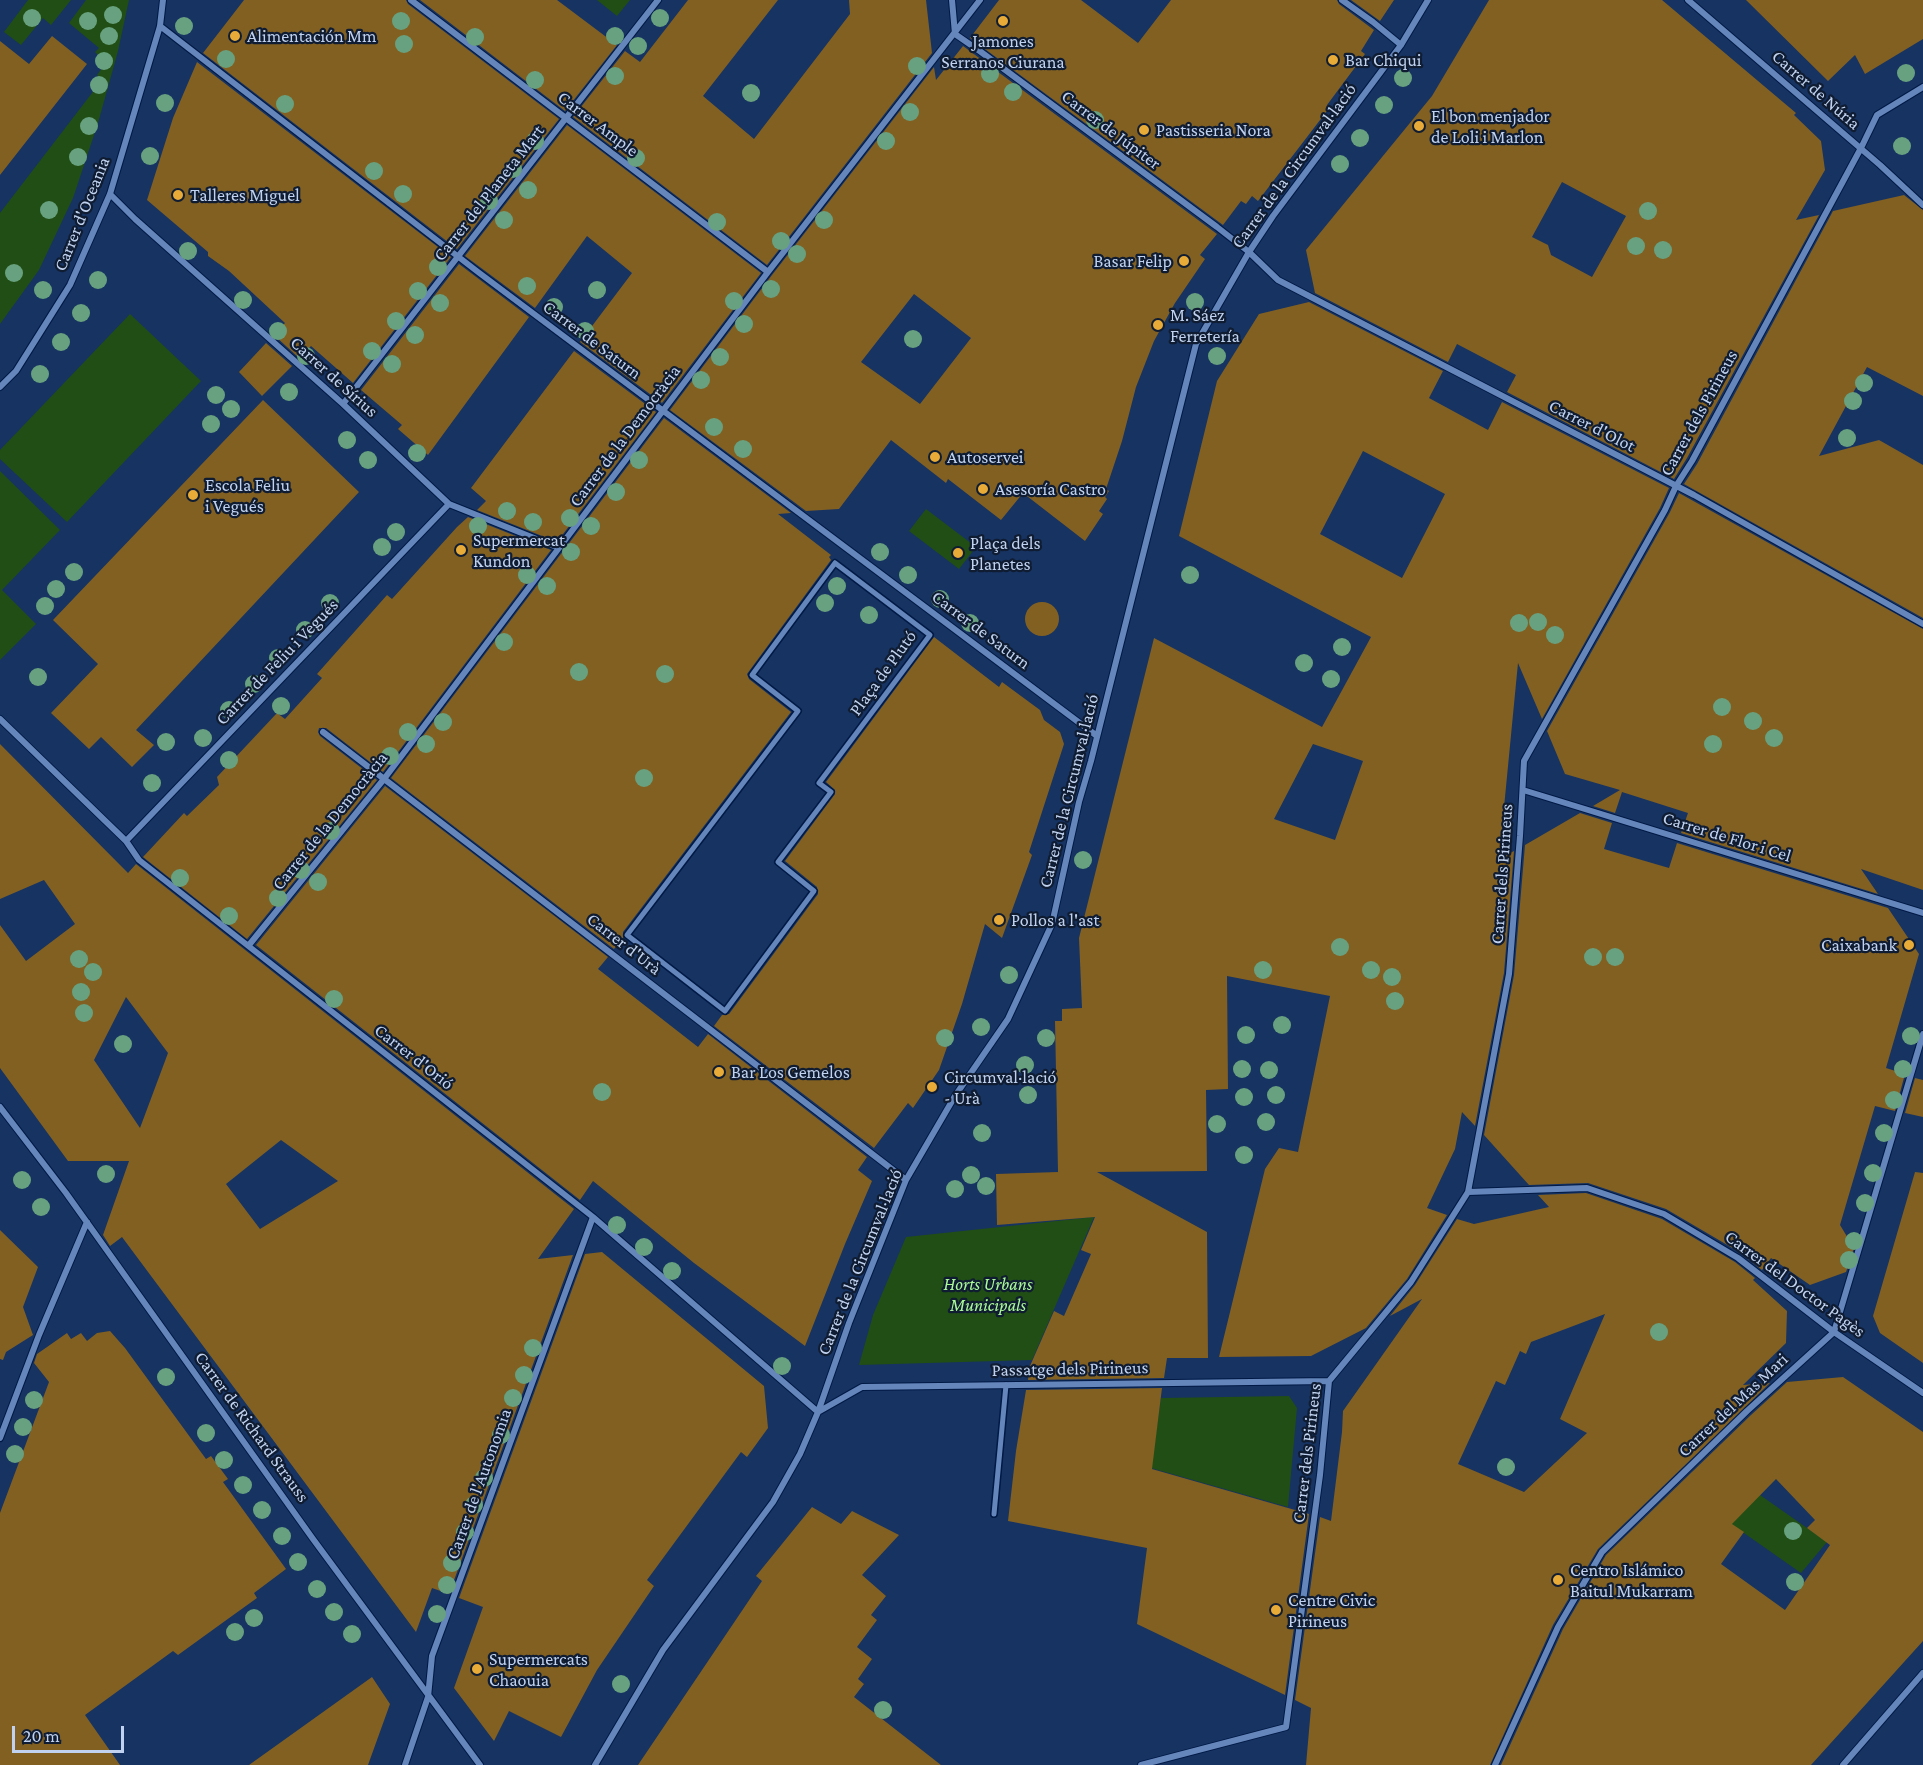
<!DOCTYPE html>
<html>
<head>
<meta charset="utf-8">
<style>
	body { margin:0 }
	#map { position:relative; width:1923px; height:1765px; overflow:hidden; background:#163362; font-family:"Crimson Pro",serif }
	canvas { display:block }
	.scale { position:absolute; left:12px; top:1726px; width:112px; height:27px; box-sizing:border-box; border:3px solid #c0d2ef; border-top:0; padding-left:8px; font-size:18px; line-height:21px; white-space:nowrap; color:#c0d2ef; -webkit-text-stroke:4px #0f1c31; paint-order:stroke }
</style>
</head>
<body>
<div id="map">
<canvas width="1923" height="1765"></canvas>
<div class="scale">20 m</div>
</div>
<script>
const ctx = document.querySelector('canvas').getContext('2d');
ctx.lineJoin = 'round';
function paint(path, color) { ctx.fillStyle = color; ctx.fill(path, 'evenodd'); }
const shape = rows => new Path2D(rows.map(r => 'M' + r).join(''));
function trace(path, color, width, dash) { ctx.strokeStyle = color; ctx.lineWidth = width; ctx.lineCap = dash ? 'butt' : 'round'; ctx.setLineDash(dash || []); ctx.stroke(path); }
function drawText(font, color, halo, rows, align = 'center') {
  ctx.font = font + ' "Crimson Pro",serif'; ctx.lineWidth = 4.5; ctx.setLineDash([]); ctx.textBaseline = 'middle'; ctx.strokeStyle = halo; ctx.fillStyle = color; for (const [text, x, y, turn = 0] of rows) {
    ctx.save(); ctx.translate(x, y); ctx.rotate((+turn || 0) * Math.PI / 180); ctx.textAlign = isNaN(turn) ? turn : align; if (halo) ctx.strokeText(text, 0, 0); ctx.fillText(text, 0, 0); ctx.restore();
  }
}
const green = shape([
	[28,0,71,0,51,25,43,18,21,45,4,32],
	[86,0,129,0,118,51,98,123,73,198,39,270,0,324,0,213,102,80,97,75,102,68,96,63,100,57,95,52,99,48,69,23],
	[597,0,630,0,617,16],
	[130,314,201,381,67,522,0,459,0,450],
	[0,471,60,530,2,590,36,624,0,660],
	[926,509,976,547,959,569,909,531],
	[1094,1217,1032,1360,859,1365,873,1315,906,1237],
	[1289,1396,1297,1408,1288,1507,1151,1468,1161,1398],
	[1723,1469,1827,1542,1801,1573,1694,1498]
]);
const building = shape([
	[244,0,406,0,408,4,559,119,457,249,203,53],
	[420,0,557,0,617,45,565,111],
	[688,0,778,0,703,96,754,139,850,14,849,0,926,0,932,53,767,265,573,117,625,51,640,62],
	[999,0,1081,0,1138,43,1171,0,1337,0,1339,4,1374,30,1361,51,1365,54,1327,105,1330,107,1258,201,1252,196,1246,204,1241,201,1223,225,970,38],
	[1351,0,1394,0,1380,21],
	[1489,0,1662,0,1796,113,1794,115,1821,141,1825,170,1796,220,1819,215,1687,458,1674,479,1507,392,1516,375,1457,344,1448,362,1315,293,1306,250,1432,96],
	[1562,182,1626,216,1592,277,1551,255,1548,245,1532,237],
	[1746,0,1923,0,1923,39,1865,74,1855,55,1828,81],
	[52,36,87,64,0,175,0,41,29,64],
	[963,46,1217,234,1200,255,1205,259,1175,303,1154,341,1136,387,1122,441,1106,489,1109,491,1105,497,1107,499,1099,511,1103,514,1085,541,1023,493,1001,520,948,479,946,483,891,440,839,509,806,511,670,410,772,275,934,67,936,80],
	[914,294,971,338,920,404,861,362],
	[197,62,451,257,353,383,311,346,299,358,274,335,285,323,229,271,208,256,208,252,147,200,173,118],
	[567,125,761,273,662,403,580,342,632,273,587,236,535,308,465,256],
	[1904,195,1923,210,1923,396,1867,367,1819,456,1879,440,1923,465,1923,618,1684,484,1697,464,1833,211],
	[459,264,529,317,428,455,398,429,402,425,361,390],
	[1309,302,1443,371,1429,398,1488,430,1502,402,1669,488,1660,508,1542,719,1518,663,1499,859,1514,851,1504,973,1475,1126,1462,1112,1455,1149,1427,1208,1447,1215,1407,1279,1366,1328,1311,1356,1219,1357,1265,1169,1279,1148,1298,1152,1330,996,1227,976,1228,1089,1206,1090,1207,1171,1097,1172,1207,1232,1208,1358,1167,1358,1164,1378,1028,1380,1030,1366,1054,1311,1064,1316,1091,1254,1081,1250,1095,1217,997,1225,996,1174,1058,1172,1055,1021,1062,1021,1062,1009,1082,1008,1079,938,1154,638,1322,727,1371,637,1179,536,1217,381,1259,314],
	[1363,451,1445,494,1402,578,1320,534],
	[1313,744,1363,761,1335,840,1274,819],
	[266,343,292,366,262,396,239,372],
	[574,351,656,412,557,542,477,510,486,501,471,488],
	[263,400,359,492,136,730,154,745,132,767,101,737,89,749,51,713,98,664,53,620],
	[664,418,791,513,778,514,831,555,829,557,831,560,747,674,749,679,791,712,623,932,623,938,614,949,391,778],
	[1679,493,1923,629,1923,890,1861,869,1878,894,1681,833,1688,813,1622,792,1615,813,1593,806,1620,790,1565,774,1547,731,1670,512],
	[468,517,551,550,383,772,326,728,319,728,318,732,320,736,377,780,247,939,143,857,184,813,187,816,219,785,217,777,277,713,285,719,322,678,317,674,387,595,392,599,457,527],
	'1025 619a17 17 0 1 1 34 0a17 17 0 1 1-34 0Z',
	[934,637,999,687,1002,682,1040,710,1044,720,1060,732,1064,744,1029,852,1032,855,1002,938,985,924,962,1004,939,1070,913,1108,908,1103,874,1148,714,1026,722,1015,729,1014,818,894,817,887,785,861,835,794,835,790,826,782],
	[0,744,128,873,136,864,574,1209,538,1259,573,1255,449,1594,432,1588,416,1632,122,1237,110,1246,103,1235,129,1161,68,1161,0,1068,0,925,26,961,75,924,44,880,0,899],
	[126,997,168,1053,140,1128,94,1060],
	[281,1140,338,1181,260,1229,226,1184],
	[385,786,608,957,598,969,698,1047,708,1034,867,1157,858,1170,872,1181,845,1244,805,1346,694,1263,593,1181,580,1200,256,945],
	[1580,813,1612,823,1604,849,1669,868,1677,843,1888,908,1919,954,1886,1068,1905,1074,1895,1111,1875,1106,1840,1225,1854,1248,1846,1272,1810,1285,1771,1258,1762,1270,1741,1253,1666,1209,1588,1183,1529,1185,1484,1135,1514,975,1525,845],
	[1915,1078,1923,1080,1923,1117,1905,1113],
	[1915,1172,1923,1173,1923,1363,1880,1333,1873,1316],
	[1586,1193,1662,1219,1735,1262,1755,1278,1753,1280,1787,1311,1786,1343,1743,1385,1770,1383,1598,1549,1553,1625,1490,1765,1306,1765,1311,1708,1295,1700,1320,1517,1331,1521,1342,1432,1343,1411,1422,1299,1390,1316,1415,1285,1457,1219,1474,1224,1549,1207,1538,1195],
	[1605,1314,1560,1419,1587,1433,1524,1492,1458,1464,1496,1381,1505,1385,1520,1351,1526,1354,1531,1342],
	[0,1230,38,1267,23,1307,33,1335,6,1352,3,1360,0,1359],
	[602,1252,764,1386,768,1428,747,1457,741,1452,647,1580,654,1586,597,1670,561,1737,509,1711,494,1741,454,1688,483,1607,459,1598,585,1254],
	[110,1331,125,1348,206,1459,211,1456,228,1479,223,1482,286,1569,254,1593,257,1598,225,1621,178,1655,173,1651,85,1715,120,1765,0,1765,0,1513,49,1382,34,1363,37,1354,67,1333,71,1339,81,1333,87,1341,97,1333],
	[1843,1377,1923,1432,1923,1641,1811,1765,1501,1765,1563,1629,1606,1555,1751,1415,1787,1382],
	[1776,1479,1815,1520,1807,1528,1830,1545,1785,1610,1721,1564,1744,1532,1732,1524],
	[1162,1388,1152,1469,1309,1514,1285,1695,1137,1624,1147,1548,1008,1521,1016,1451,1026,1390],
	[812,1507,841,1524,852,1511,899,1535,862,1575,886,1596,871,1615,877,1620,857,1647,872,1659,858,1679,864,1684,854,1697,941,1765,638,1765,762,1581,756,1576],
	[372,1677,390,1704,368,1765,249,1765]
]);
const pedestrian = shape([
	[835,563,930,635,819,783,831,792,778,862,814,891,725,1011,627,935,798,711,752,675,835,563],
	[994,1514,1006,1385]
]);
const minor = shape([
	[411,0,768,272],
	[952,0,955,34,981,52,1217,227,1249,252,1278,280,1694,495,1923,624],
	[1342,0,1373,22,1401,45],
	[1688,0,1880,165,1923,205],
	[160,26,478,272,1097,736],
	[110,194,135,219,343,404,449,504,559,548],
	[0,387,16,371,70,285,110,194,160,26,163,0],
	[343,404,658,0],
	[0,719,126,841,139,860,593,1217,818,1412],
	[323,732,906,1180],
	[1523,790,1923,913],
	[126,841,449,504],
	[249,945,384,779,768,272,980,0],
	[0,1107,66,1193,313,1539,480,1765],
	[1468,1192,1587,1188,1664,1214,1738,1258,1834,1332,1923,1393],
	[818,1412,862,1387,1329,1381],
	[0,1438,39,1335,87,1222],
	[405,1765,428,1697,432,1656,593,1217],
	[595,1765,663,1650,773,1502,800,1454,818,1412,849,1323,906,1180,955,1096,1008,1019,1052,924,1079,802,1091,761,1196,344,1249,252,1273,216,1401,45,1428,0],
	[1141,1765,1286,1727,1320,1475,1329,1381,1411,1282,1468,1192,1509,974,1520,836,1524,761,1665,510,1676,486,1692,461,1861,148,1877,115,1923,87],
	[1495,1765,1558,1627,1602,1552,1747,1411,1834,1332,1923,1034],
	[1843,1765,1923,1673]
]);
const trees = [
	[113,15],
	[32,18],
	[660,18],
	[88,21],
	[401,21],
	[184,26],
	[109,36],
	[615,36],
	[475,37],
	[404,44],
	[638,46],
	[226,59],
	[104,61],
	[917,66],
	[1906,73],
	[990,74],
	[615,76],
	[1403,78],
	[535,80],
	[99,85],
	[1013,92],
	[751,93],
	[165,103],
	[285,104],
	[1384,105],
	[910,112],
	[1095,120],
	[89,126],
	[1360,138],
	[535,141],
	[886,141],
	[1902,146],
	[150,156],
	[78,157],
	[636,158],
	[1340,164],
	[513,169],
	[374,171],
	[528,190],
	[403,194],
	[489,201],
	[49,210],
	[1648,211],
	[504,220],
	[824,220],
	[717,222],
	[781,241],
	[1636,246],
	[1663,250],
	[188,251],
	[797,254],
	[438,267],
	[14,273],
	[98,280],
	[527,286],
	[771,289],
	[43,290],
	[597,290],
	[418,291],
	[243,300],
	[734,301],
	[1195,302],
	[440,303],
	[554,307],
	[81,313],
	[396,321],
	[744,324],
	[278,331],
	[585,331],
	[415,335],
	[913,339],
	[61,342],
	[372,351],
	[306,356],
	[1217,356],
	[720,357],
	[392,364],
	[40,374],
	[701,380],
	[1864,383],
	[289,392],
	[216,395],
	[1853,401],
	[231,409],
	[211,424],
	[714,427],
	[1847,438],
	[347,440],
	[743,449],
	[417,453],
	[368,460],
	[639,460],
	[616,492],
	[507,511],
	[570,518],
	[533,522],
	[478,526],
	[591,526],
	[396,532],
	[382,547],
	[571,552],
	[880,552],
	[74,572],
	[527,575],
	[908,575],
	[1190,575],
	[547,586],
	[837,586],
	[56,589],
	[940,599],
	[330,603],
	[825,603],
	[45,606],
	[869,615],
	[1538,622],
	[970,623],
	[1519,623],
	[305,630],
	[1555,635],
	[504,642],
	[1342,647],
	[278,658],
	[1304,663],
	[579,672],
	[665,674],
	[38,677],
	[1331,679],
	[254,684],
	[281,706],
	[1722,707],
	[229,710],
	[1753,721],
	[443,722],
	[408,732],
	[203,738],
	[1774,738],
	[166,742],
	[426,744],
	[1713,744],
	[390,756],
	[229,760],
	[644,778],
	[152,783],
	[331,831],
	[1083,860],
	[301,870],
	[180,878],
	[318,882],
	[278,898],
	[229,916],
	[1340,947],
	[1593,957],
	[1615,957],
	[79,959],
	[1263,970],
	[1371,970],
	[93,972],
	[1009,975],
	[1392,977],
	[81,992],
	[334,999],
	[1395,1001],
	[84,1013],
	[1282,1025],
	[981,1027],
	[1246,1035],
	[1911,1036],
	[945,1038],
	[1046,1038],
	[123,1044],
	[1025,1065],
	[1242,1069],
	[1903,1069],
	[1269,1070],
	[602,1092],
	[1028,1095],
	[1276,1095],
	[1244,1097],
	[1894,1100],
	[1266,1122],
	[1217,1124],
	[982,1133],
	[1884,1133],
	[1244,1155],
	[1873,1173],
	[106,1174],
	[971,1175],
	[22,1180],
	[986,1186],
	[955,1189],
	[1865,1203],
	[41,1207],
	[617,1225],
	[1854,1241],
	[644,1247],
	[1849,1260],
	[672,1271],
	[1659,1332],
	[533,1348],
	[782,1366],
	[524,1375],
	[166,1377],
	[513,1398],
	[34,1400],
	[23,1427],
	[206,1433],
	[501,1435],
	[15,1454],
	[224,1460],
	[1506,1467],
	[484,1478],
	[243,1485],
	[474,1505],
	[262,1510],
	[1793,1531],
	[465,1532],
	[282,1536],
	[298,1562],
	[452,1563],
	[1795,1582],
	[447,1585],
	[317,1589],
	[334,1612],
	[437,1614],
	[254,1618],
	[235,1632],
	[352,1634],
	[621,1684],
	[883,1710]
];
const markers = [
	[1003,21,6,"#e8ab37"],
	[235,36,6,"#e8ab37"],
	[1333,60,6,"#e8ab37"],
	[1419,126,6,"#e8ab37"],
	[1144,130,6,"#e8ab37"],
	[178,195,6,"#e8ab37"],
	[1184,261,6,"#e8ab37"],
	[1158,325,6,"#e8ab37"],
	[935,457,6,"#e8ab37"],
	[983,489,6,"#e8ab37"],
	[193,495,6,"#e8ab37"],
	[461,550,6,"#e8ab37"],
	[958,553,6,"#e8ab37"],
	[999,920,6,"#e8ab37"],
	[1909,945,6,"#e8ab37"],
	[719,1072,6,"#e8ab37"],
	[932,1087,6,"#e8ab37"],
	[1558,1580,6,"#e8ab37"],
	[1276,1610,6,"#e8ab37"],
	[477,1669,6,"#e8ab37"]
];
const poiNames = [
	["Alimentación Mm",247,36],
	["Jamones",1003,41,"center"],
	["Serranos Ciurana",1003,62,"center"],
	["Bar Chiqui",1345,60],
	["El bon menjador",1431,116],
	["de Loli i Marlon",1431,137],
	["Pastisseria Nora",1156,130],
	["Talleres Miguel",190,195],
	["Basar Felip",1172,261,"right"],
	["M. Sáez",1170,315],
	["Ferretería",1170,336],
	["Autoservei",947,457],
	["Escola Feliu",205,485],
	["i Vegués",205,506],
	["Asesoría Castro",995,489],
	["Supermercat",473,540],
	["Kundon",473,561],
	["Plaça dels",970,543],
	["Planetes",970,564],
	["Pollos a l'ast",1011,920],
	["Caixabank",1897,945,"right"],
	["Bar Los Gemelos",731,1072],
	["Circumval·lació",944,1077],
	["- Urà",944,1098],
	["Centro Islámico",1570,1570],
	["Baitul Mukarram",1570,1591],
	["Centre Civic",1288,1600],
	["Pirineus",1288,1621],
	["Supermercats",489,1659],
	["Chaouia",489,1680]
];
const streetNames = [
	["Carrer de Núria",1816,90,41],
	["Carrer Ample",598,124,37],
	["Carrer de Júpiter",1111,130,37],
	["Carrer de la Circumval·lació",1294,166,-54],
	["Carrer del Planeta Mart",489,193,-52],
	["Carrer d'Oceania",82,214,-68],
	["Carrer de Saturn",592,340,37],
	["Carrer de Sírius",334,377,42],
	["Carrer dels Pirineus",1699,413,-61],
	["Carrer d'Olot",1592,426,27],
	["Carrer de la Democràcia",625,436,-53],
	["Carrer de Saturn",981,630,37],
	["Carrer de Feliu i Vegués",277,662,-46],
	["Plaça de Plutó",883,673,-54],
	["Carrer de la Circumval·lació",1069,791,-76],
	["Carrer de la Democràcia",330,821,-51],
	["Carrer de Flor i Cel",1727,837,17],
	["Carrer dels Pirineus",1502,874,-86],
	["Carrer d'Urà",624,944,38],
	["Carrer d'Orió",414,1057,38],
	["Carrer de la Circumval·lació",860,1262,-68],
	["Carrer del Doctor Pagès",1795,1284,36],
	["Passatge dels Pirineus",1070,1369,-1],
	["Carrer del Mas Mari",1733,1405,-43],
	["Carrer de Richard Strauss",252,1427,54],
	["Carrer dels Pirineus",1307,1453,-83],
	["Carrer de l'Autonomia",479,1484,-70]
];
const parkNames = [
	["Horts Urbans",988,1284],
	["Municipals",988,1305]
];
paint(green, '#214e15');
paint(building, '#826022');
trace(pedestrian, '#001945', 8);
trace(minor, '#001945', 8);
trace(pedestrian, '#6586bb', 5);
trace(minor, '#6586bb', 6);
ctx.fillStyle = '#68a17f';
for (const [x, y] of trees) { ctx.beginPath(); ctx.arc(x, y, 9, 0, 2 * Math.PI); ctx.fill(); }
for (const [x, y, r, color] of markers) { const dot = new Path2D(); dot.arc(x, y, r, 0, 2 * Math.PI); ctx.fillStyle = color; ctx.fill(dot); trace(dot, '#0f1c31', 2); }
drawText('18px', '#c0d2ef', '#0f1c31', poiNames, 'left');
drawText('18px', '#c0d2ef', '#0f1c31', streetNames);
drawText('italic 18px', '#abfb97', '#0f1c31', parkNames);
</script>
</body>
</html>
